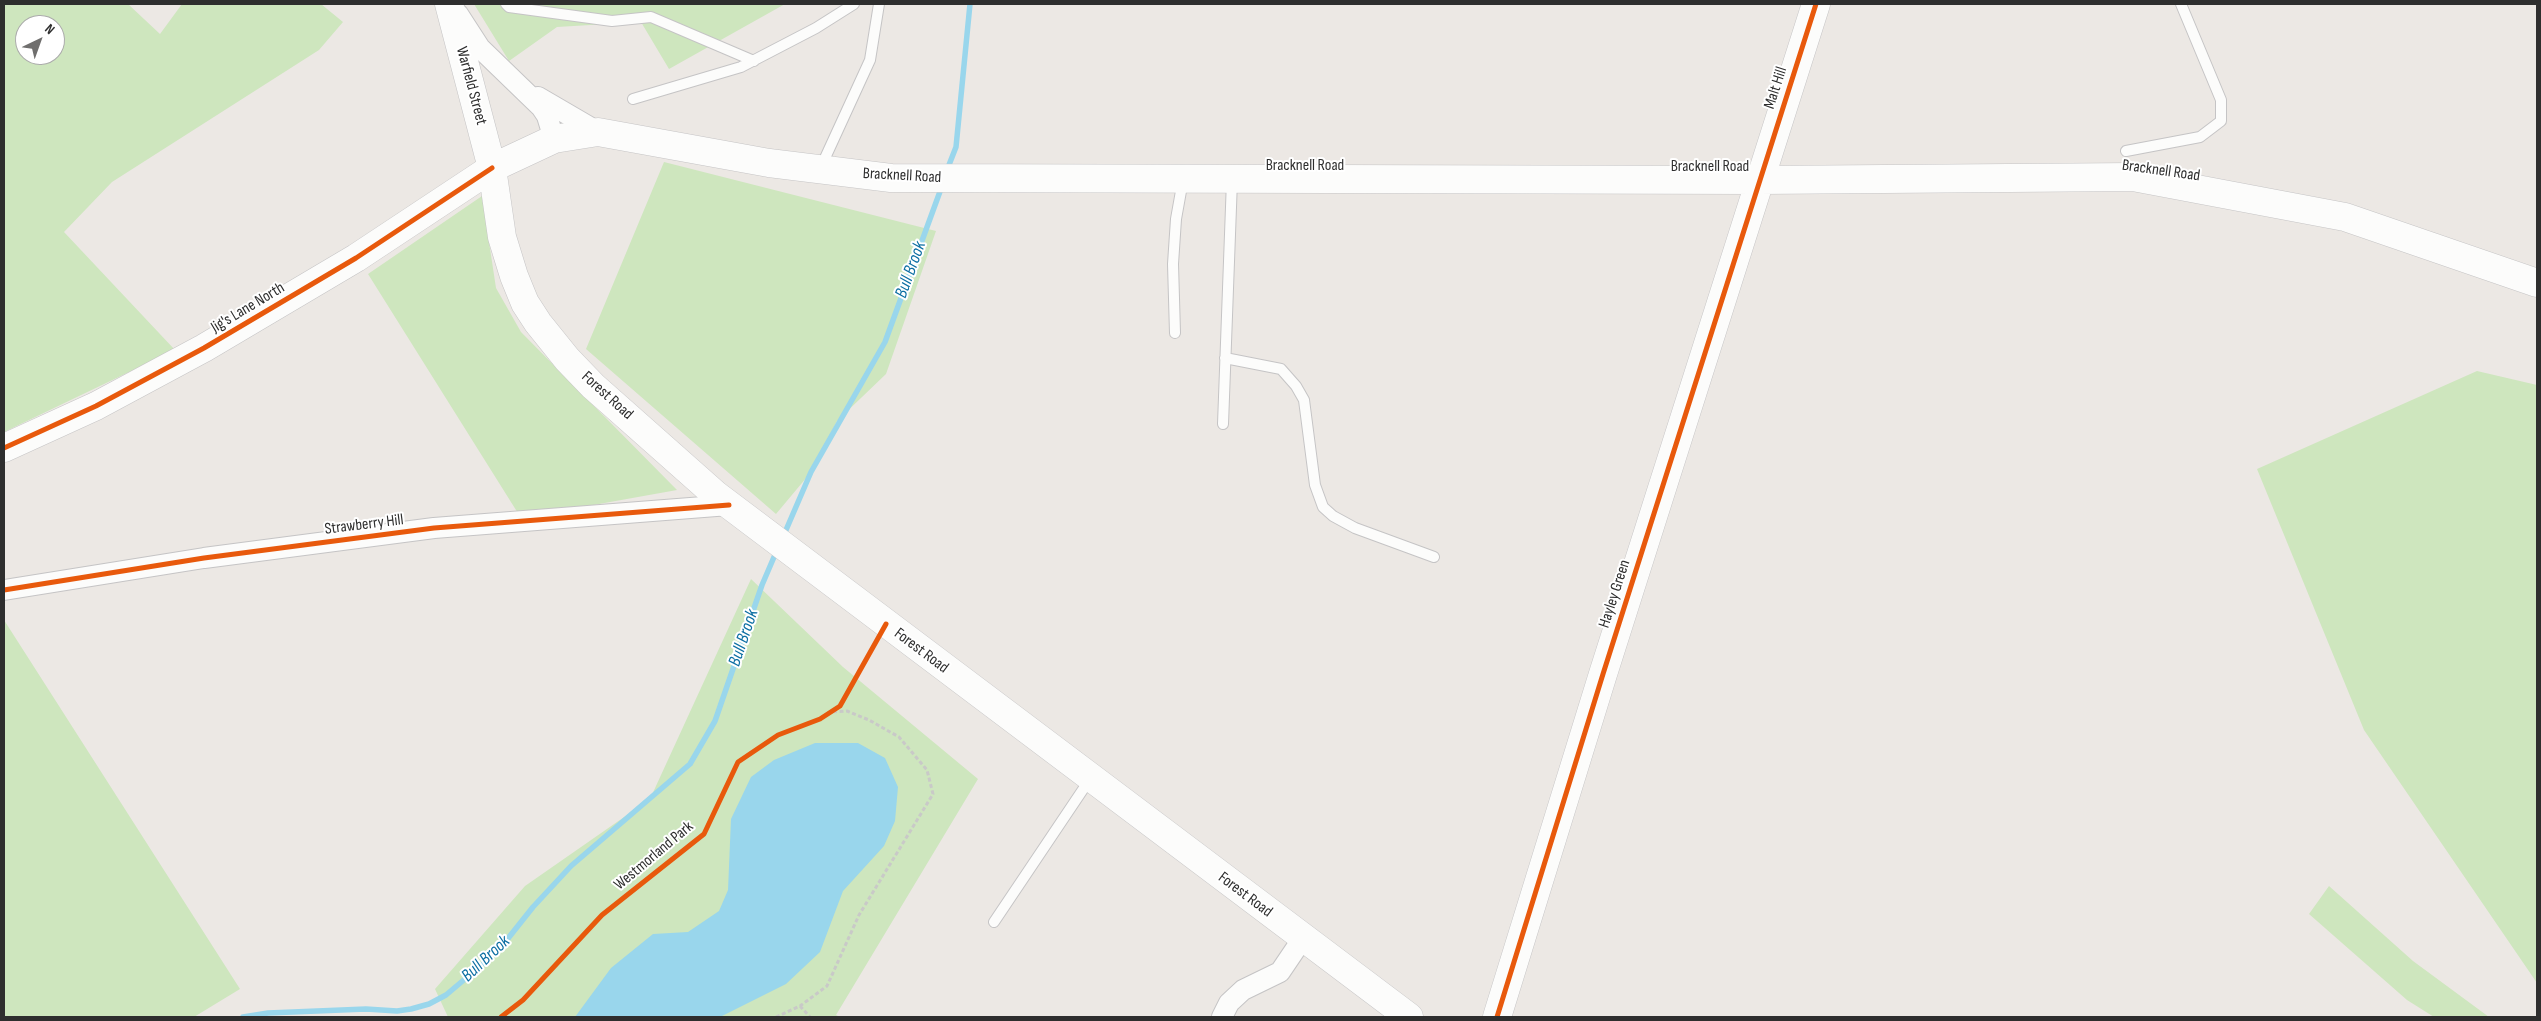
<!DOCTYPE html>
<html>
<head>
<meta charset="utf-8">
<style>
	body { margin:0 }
	#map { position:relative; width:2541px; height:1021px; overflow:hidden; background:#ece8e4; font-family:"Sofia Sans Condensed",sans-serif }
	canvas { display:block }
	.frame { position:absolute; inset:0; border:5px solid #2e2e2e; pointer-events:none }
	.north { position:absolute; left:15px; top:15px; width:50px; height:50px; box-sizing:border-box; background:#fff; border:1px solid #ababab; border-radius:50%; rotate:42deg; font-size:14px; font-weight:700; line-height:20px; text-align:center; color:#2e2e2e }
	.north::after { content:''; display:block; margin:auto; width:18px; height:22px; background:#706f6e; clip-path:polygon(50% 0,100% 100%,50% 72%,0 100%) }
</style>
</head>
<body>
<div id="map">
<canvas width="2541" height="1021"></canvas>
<div class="frame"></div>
<div class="north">N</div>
</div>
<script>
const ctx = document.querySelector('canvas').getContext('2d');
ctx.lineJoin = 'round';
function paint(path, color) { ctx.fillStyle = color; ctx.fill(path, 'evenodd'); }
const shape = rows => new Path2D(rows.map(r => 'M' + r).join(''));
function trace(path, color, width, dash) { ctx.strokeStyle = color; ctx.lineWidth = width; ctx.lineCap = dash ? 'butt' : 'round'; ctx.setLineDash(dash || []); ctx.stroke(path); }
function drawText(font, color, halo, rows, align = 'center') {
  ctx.font = font + ' "Sofia Sans Condensed",sans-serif'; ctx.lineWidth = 4; ctx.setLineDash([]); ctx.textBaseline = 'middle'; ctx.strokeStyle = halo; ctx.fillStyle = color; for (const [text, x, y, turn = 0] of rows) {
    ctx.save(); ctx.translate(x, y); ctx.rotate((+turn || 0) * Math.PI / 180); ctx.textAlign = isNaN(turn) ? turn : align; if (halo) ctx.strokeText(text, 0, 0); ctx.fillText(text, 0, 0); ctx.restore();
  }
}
const green = shape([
	[4,4,128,4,160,34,182,4,321,4,343,22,319,50,112,182,64,232,175,350,4,432],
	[25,25,55,25,55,55,25,55],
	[474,4,785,4,669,69,641,22,557,27,509,61],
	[664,162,936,231,886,374,837,421,812,471,776,514,586,349],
	[482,196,496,288,521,332,677,490,521,518,368,274],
	[2477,371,2537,385,2537,983,2364,730,2257,469],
	[751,579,843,667,978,779,836,1015,840,1017,448,1017,435,989,525,886,650,799],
	[4,620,240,989,194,1017,4,1017],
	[2329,886,2413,961,2489,1017,2434,1017,2407,1000,2309,914]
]);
const water = shape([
	[815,743,858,743,885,758,898,787,895,821,884,846,843,891,820,952,786,984,720,1017,575,1017,611,968,653,934,688,932,719,911,728,890,731,819,751,777,774,760]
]);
const stream = shape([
	[947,170,956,147,970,4],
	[783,537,811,472,885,342,942,186],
	[243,1017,268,1013,366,1009,397,1011,411,1009,429,1004,446,995,498,951,533,907,571,866,690,764,715,721,762,585,777,550]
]);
const path = shape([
	[800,1006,810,1017],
	[776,1017,800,1006,827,986,859,915,933,794,927,770,899,737,869,720,847,711,830,712]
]);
const lane = shape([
	[506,4,509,7,612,21,651,17,754,61],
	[633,99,741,67,816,28,854,4],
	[2126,151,2200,137,2221,121,2221,100,2181,4],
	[820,169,870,60,879,4],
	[1175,333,1173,264,1176,219,1183,180],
	[1225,358,1281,369,1296,386,1304,400,1315,485,1323,507,1333,516,1355,528,1434,557],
	[1223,424,1232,180],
	[994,922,1090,779]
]);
const street = shape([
	[458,14,480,48,541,107,547,116,554,139],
	[538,97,598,132],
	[4,590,204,558,434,528,729,505],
	[1222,1017,1229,1003,1243,990,1280,972,1303,938]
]);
const secondary = shape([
	[449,4,492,168,502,237,514,276,525,303,538,323,567,359,593,386,716,495,1409,1017],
	[4,448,96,406,204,348,356,258,492,168,554,139,598,132,769,163,891,178,1760,180,2133,177,2345,217,2537,283],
	[1497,1017,1603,674,1816,4]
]);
const cycleway = shape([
	[4,448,96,406,204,348,356,258,492,168],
	[4,590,204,558,434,528,729,505],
	[501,1017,523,1000,602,915,704,834,738,762,778,735,820,719,840,706,886,624],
	[1497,1017,1603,674,1816,4]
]);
const streetNames = [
	["Warfield Street",471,86,75],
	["Malt Hill",1776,88,-72],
	["Bracknell Road",1305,166],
	["Bracknell Road",1710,167],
	["Bracknell Road",2161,171,8],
	["Bracknell Road",902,176,3],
	["Jig's Lane North",248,308,-31],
	["Forest Road",607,396,42],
	["Strawberry Hill",364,525,-7],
	["Hayley Green",1615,594,-72],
	["Forest Road",921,651,37],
	["Westmorland Park",654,856,-40],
	["Forest Road",1245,895,37]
];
const waterNames = [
	["Bull Brook",911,270,-70],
	["Bull Brook",744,638,-71],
	["Bull Brook",486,959,-43]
];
paint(green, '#cee6be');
paint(water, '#99d6ec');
trace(stream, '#99d6ec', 5.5);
trace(lane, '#c5c4c5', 12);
trace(street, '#c5c4c5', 22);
trace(secondary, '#c5c4c5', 29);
trace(path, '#c9c9c8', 3, [4, 2.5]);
trace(lane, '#fcfcfb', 10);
trace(street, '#fcfcfb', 20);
trace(secondary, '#fcfcfb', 28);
trace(cycleway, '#e8590c', 5);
drawText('16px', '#2e2e2e', '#fff', streetNames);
drawText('italic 18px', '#0d6fa3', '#fff', waterNames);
</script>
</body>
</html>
